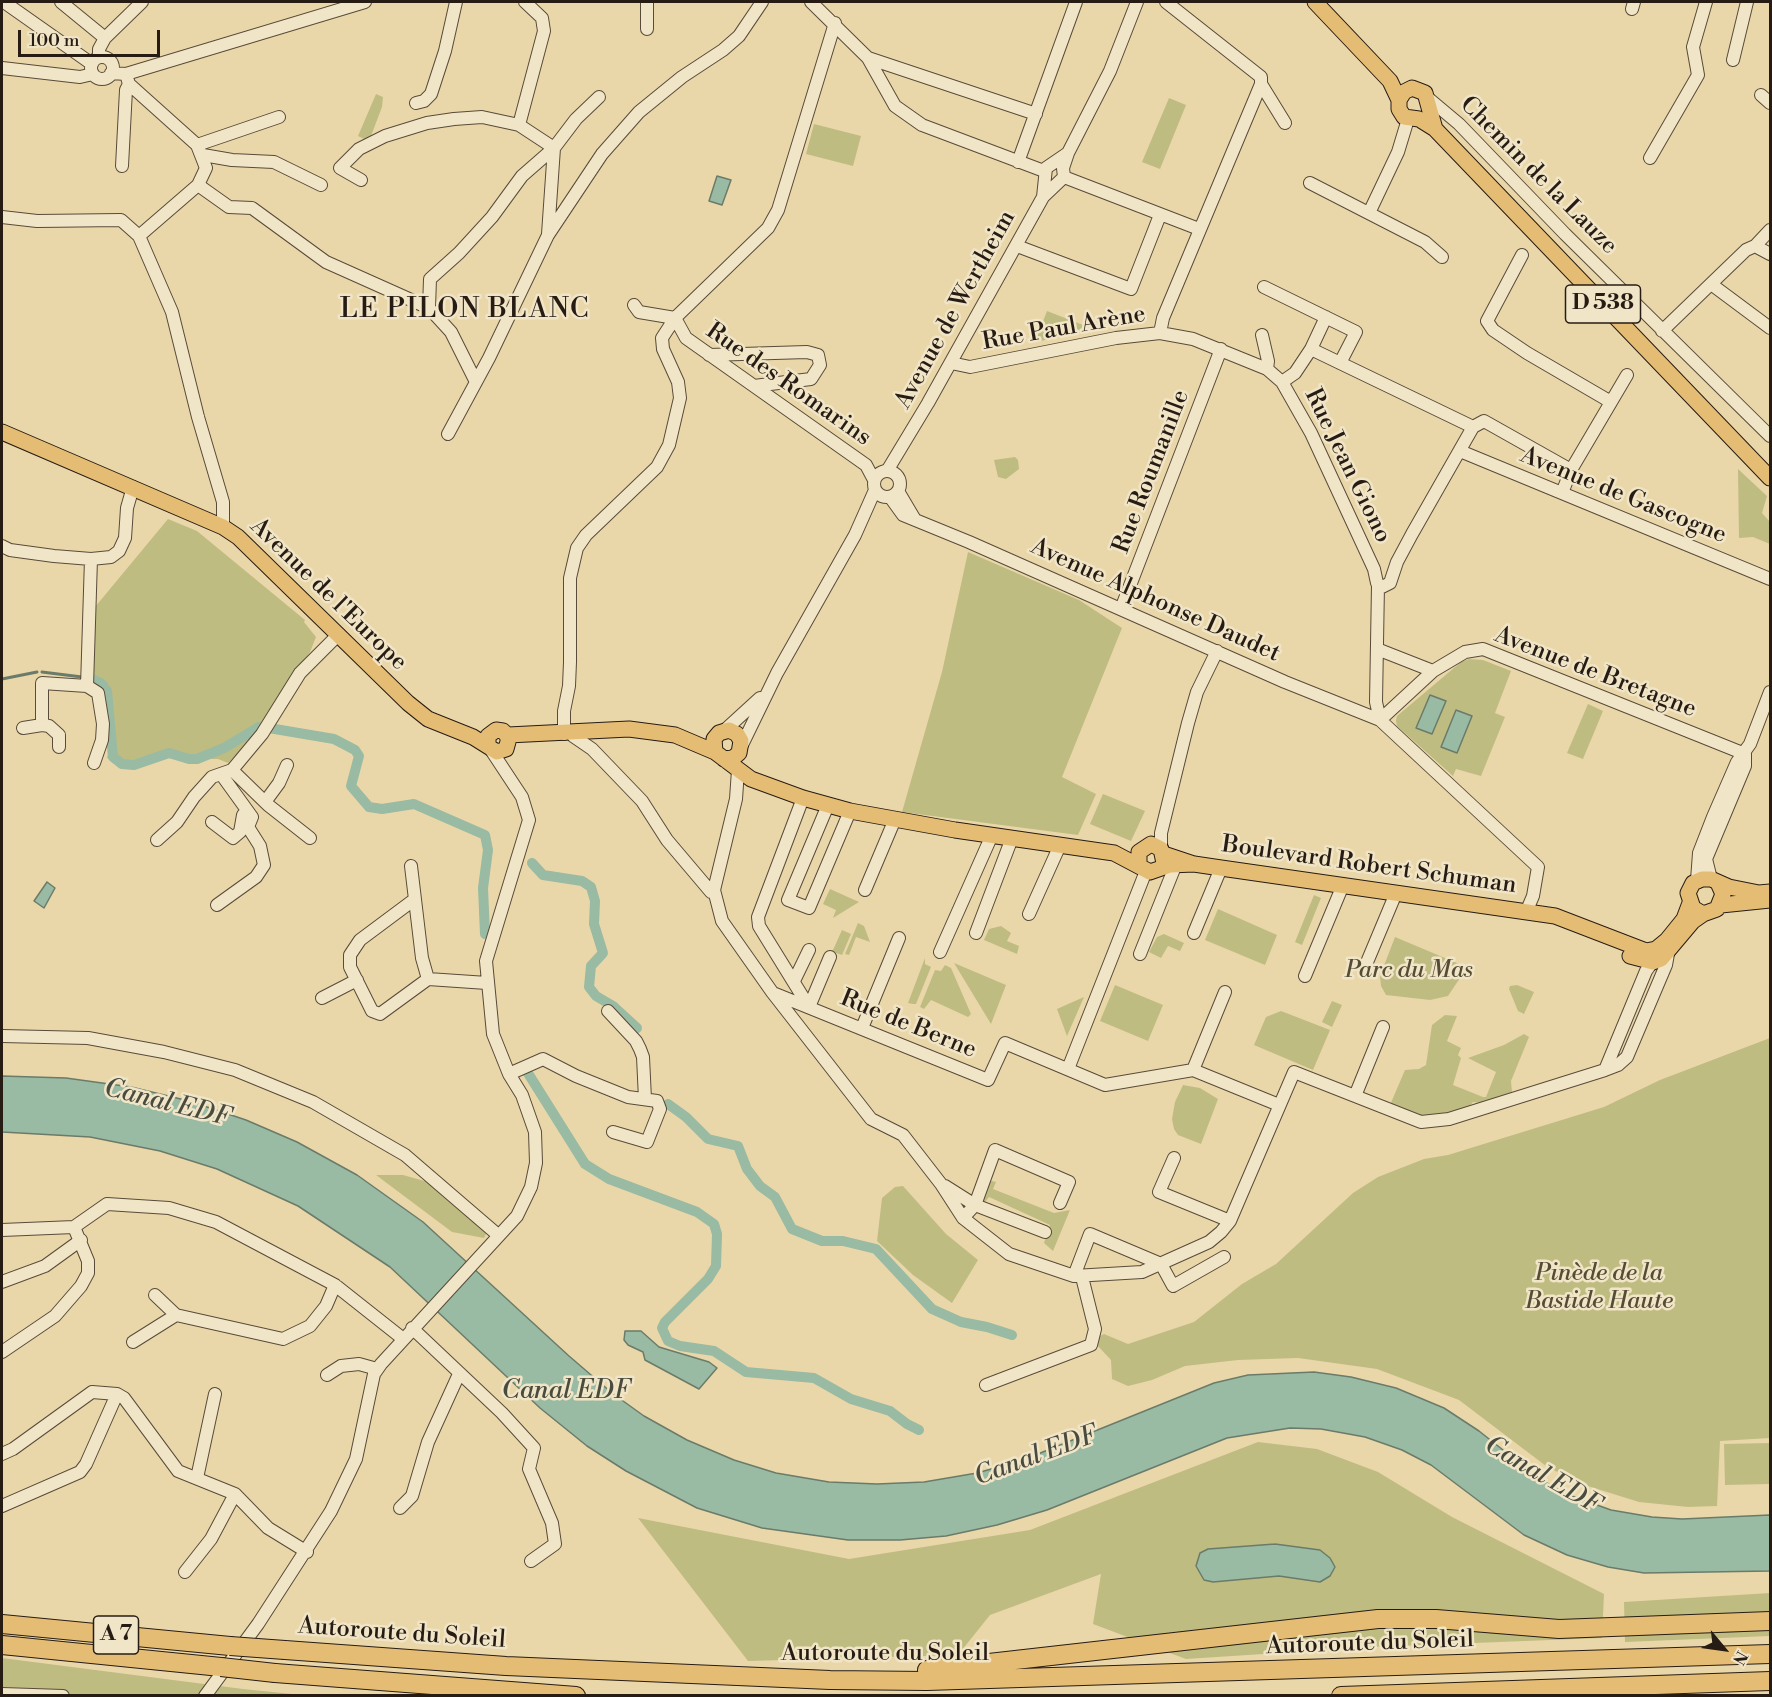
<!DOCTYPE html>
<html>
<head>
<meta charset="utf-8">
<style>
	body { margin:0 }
	#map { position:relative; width:1772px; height:1697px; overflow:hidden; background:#ead7a9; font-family:"Libre Bodoni",serif }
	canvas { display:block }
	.frame { position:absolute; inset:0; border:3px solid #271c14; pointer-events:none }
	.north { position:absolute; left:1694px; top:1619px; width:60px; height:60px; -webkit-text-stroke:4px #f1e5c7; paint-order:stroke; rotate:119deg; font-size:16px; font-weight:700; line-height:24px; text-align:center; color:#271c14 }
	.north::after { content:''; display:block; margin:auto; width:21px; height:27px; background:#271c14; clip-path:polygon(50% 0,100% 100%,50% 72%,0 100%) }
	.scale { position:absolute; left:18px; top:30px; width:142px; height:27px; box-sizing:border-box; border:3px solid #271c14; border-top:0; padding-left:8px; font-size:18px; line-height:21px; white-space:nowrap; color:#271c14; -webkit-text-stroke:4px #f1e5c7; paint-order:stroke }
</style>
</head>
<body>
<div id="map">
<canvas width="1772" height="1697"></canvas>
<div class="frame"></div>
<div class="north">N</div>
<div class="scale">100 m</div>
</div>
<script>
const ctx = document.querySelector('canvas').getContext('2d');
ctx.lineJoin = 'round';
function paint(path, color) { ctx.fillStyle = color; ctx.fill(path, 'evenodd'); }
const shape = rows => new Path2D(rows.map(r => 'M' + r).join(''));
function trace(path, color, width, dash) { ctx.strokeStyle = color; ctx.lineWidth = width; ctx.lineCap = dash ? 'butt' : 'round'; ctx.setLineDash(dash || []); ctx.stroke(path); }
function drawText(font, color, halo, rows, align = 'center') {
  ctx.font = font + ' "Libre Bodoni",serif'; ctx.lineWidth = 5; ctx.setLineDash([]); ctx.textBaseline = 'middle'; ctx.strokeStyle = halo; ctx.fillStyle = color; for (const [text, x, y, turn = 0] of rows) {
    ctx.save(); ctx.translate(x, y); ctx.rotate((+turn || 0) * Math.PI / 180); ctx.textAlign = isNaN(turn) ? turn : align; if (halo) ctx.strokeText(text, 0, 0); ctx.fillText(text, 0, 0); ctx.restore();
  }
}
const green = shape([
	[376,94,383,97,382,107,371,136,364,139,358,136],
	[1169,98,1186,105,1160,169,1142,162],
	[814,124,861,136,853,166,806,154],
	[1047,311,1096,330,1035,342],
	[1015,457,1018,460,1019,469,1006,479,998,477,994,460],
	[1738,469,1767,496,1762,513,1770,522,1770,544,1753,537,1739,538],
	[168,519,197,531,305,620,304,622,316,637,310,652,252,739,228,763,218,759,204,759,186,763,175,757,126,765,107,758,109,750,105,697,100,686,91,681,95,607],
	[968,552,1079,600,1122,628,1062,777,1096,794,1078,835,902,812,942,672],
	[1469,659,1483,660,1511,671,1495,713,1505,717,1481,776,1456,769,1453,776,1397,726,1396,721,1397,716,1461,662],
	[1588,704,1603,711,1583,759,1567,753],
	[1103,794,1145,811,1131,841,1090,824],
	[830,889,859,902,833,918,836,910,823,904],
	[1314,895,1321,898,1302,945,1295,942],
	[1218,909,1277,935,1265,965,1205,940],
	[858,923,864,926,870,942,856,937,849,955,845,954],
	[1001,926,1011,933,1007,941,1019,946,1017,954,984,940,989,929],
	[842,930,851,934,842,955,828,950,833,950],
	[1164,934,1184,943,1180,951,1168,946,1161,958,1149,952,1157,937],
	[1395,937,1464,966,1462,975,1448,996,1430,1000,1386,995,1381,986,1380,976],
	[925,958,925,964,931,967,916,1004,913,1004,908,1003],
	[954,963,1006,985,991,1024],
	[945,965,951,968,971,1014,968,1017,931,1000,924,1009,920,1007,935,970,941,971],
	[1115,985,1163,1005,1148,1041,1100,1021],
	[1517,985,1534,992,1524,1014,1518,1011,1509,989,1510,986],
	[1084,997,1067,1036,1057,1009],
	[1332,1001,1342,1005,1332,1027,1322,1022],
	[1281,1011,1330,1030,1313,1070,1254,1045,1266,1017],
	[1445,1015,1457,1016,1447,1041,1461,1048,1458,1055,1461,1058,1453,1085,1483,1097,1486,1097,1496,1072,1468,1058,1504,1045,1524,1034,1529,1037,1511,1081,1512,1092,1481,1103,1473,1102,1469,1107,1434,1117,1419,1117,1390,1105,1405,1070,1419,1069,1426,1065,1432,1025],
	[1770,1038,1770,1438,1720,1441,1717,1506,1688,1507,1639,1502,1578,1483,1546,1466,1459,1400,1377,1369,1298,1358,1238,1360,1185,1366,1152,1380,1128,1386,1112,1379,1111,1360,1097,1345,1100,1336,1104,1334,1128,1344,1194,1322,1242,1284,1276,1264,1353,1193,1378,1177,1424,1159,1448,1155,1604,1107,1660,1080],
	[1183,1085,1200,1088,1218,1099,1201,1144,1178,1135,1174,1129,1172,1119,1175,1102],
	[376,1175,403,1175,428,1182,487,1231,486,1234,484,1238,452,1232],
	[992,1181,996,1182,993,1189,1054,1213,1070,1210,1053,1251,1044,1243,1050,1225,989,1197,983,1205,982,1202,989,1182],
	[903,1186,946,1234,978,1260,952,1303,913,1275,877,1241,882,1198,895,1187],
	[1258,1442,1317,1449,1378,1472,1452,1517,1604,1594,1602,1638,1372,1647,1186,1659,1093,1624,1101,1574,990,1615,958,1655,748,1661,638,1518,849,1559,1030,1530],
	[1770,1443,1770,1484,1725,1485,1724,1444],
	[1770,1593,1770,1636,1625,1642,1624,1602],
	[2,1658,243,1689,302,1695,2,1695]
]);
const water = shape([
	[717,176,731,180,722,205,709,201,717,176],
	[1430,695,1446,701,1432,734,1416,728,1430,695],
	[1456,710,1472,716,1457,753,1441,747,1456,710],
	[47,882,55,888,44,908,34,901,47,882],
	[2,1076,66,1078,131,1087,189,1101,246,1120,297,1142,357,1175,423,1222,569,1356,612,1393,644,1416,687,1440,734,1460,776,1473,829,1482,877,1484,924,1482,977,1473,1023,1460,1214,1383,1248,1375,1314,1372,1351,1377,1396,1388,1444,1408,1479,1431,1541,1480,1569,1495,1611,1510,1652,1517,1682,1519,1770,1515,1770,1571,1644,1573,1608,1567,1567,1555,1524,1535,1431,1465,1402,1450,1365,1437,1321,1429,1290,1428,1227,1438,1047,1510,997,1525,946,1536,900,1540,848,1540,762,1528,697,1508,626,1471,587,1446,540,1408,390,1267,298,1206,217,1169,160,1151,90,1137,2,1132,2,1076],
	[625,1331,641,1331,659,1347,709,1362,717,1368,699,1389,645,1360,643,1352,628,1345,624,1340,625,1331],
	[1275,1544,1320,1550,1330,1558,1335,1567,1330,1576,1320,1582,1279,1576,1213,1582,1204,1580,1196,1566,1200,1553,1208,1549,1275,1544]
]);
const stream = shape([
	[42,672,82,677],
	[2,679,37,672]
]);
const canal = shape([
	[92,679,101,683,107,691,113,757,122,764,134,765,169,753,189,759,197,759,224,748,259,727],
	[269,728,334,739,355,750,359,756,351,786,369,807,382,809,414,804,485,835,488,850,483,888,485,934],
	[532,863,543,875,582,881,591,887,595,901,594,924,603,953,591,966,589,987,596,996,613,1006,637,1028],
	[526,1070,585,1164,609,1179,697,1212,714,1224,717,1234,716,1266,708,1279,665,1322,662,1328,668,1341,680,1346,714,1351,746,1372,814,1378,851,1399,890,1411,907,1424,919,1430],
	[668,1104,686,1117,708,1139,738,1146,747,1169,760,1186,775,1197,792,1229,822,1241,843,1241,876,1249,932,1309,961,1322,987,1327,1012,1335]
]);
const minor = shape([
	[4,2,92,64],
	[61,2,105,38],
	[647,2,647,29],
	[811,2,868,58,895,106,922,125,1044,171],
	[1632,9,1634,2],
	[99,57,99,49,105,38,142,2],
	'91 68a11 11 0 1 1 22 0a11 11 0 1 1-22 0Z',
	[868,58,1036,114],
	[1733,60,1747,2],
	[2,68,80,77,93,74],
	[111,73,126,74,365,2],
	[126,74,129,84,197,145,206,168,198,185,139,236],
	[1261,84,1285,123],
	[1761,95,1770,103],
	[1428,98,1459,124,1565,234,1770,436],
	[416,103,424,101,431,94,445,51,456,2],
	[197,145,279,117],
	[203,155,232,160,274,162,321,185],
	[1650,158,1698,75,1693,47,1706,2],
	[1018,162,1076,2],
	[122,166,126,90,129,84],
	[1064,177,1199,229],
	[361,180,340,168,359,149,385,136,427,123,454,119,482,117,519,125],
	[1310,183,1425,242,1442,257],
	[198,185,229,207,252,208,326,262,429,308],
	[1043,197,1046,168,1068,153],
	[1369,213,1398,152,1408,119],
	[2,217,37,221,121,220,139,236,172,312,198,417,223,502,223,527],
	[548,234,554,148,576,119,599,97],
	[1017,246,1131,289,1160,215],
	[1755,246,1770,254],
	[1522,255,1487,321,1493,330,1527,353,1611,402],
	[1711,284,1770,328],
	[1264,287,1356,332,1340,363],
	[634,305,639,312,675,318,686,338,866,465,874,480],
	[1662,331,1746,250,1755,246,1770,230],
	[1160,333,1163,318,1261,84,1261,77,1166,2],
	[1262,335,1268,361,1267,369],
	[1311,349,1473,427],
	[709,355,807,352,818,355,820,365,811,379,754,386],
	[951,363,970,367,1116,338,1160,333,1193,339,1267,369,1282,382,1311,433,1374,569,1377,583,1382,587,1390,583,1397,562,1412,534,1473,427,1484,421,1571,470],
	[476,382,451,332,429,308,430,279,459,253,492,217,522,176,554,148,519,125,544,31,542,18,525,2],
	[1282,382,1295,373,1311,349,1326,317],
	[448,434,489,358,548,235,602,154,639,112,682,77,723,50,739,36,762,2],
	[1460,451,1770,579],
	'874 484a13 13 0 1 1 26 0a13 13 0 1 1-26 0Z',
	[887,471,928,403,1043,197,1064,177,1063,168,1068,153,1110,71,1137,2],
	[898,491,914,518],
	[1562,493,1571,470,1627,375],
	[890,497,903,515,969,542,1285,682,1380,720,1538,867,1533,896,1527,910],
	[2,546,10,550,54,556,91,559,111,557,119,551,125,538,127,508,133,487],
	[91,559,87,686,98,693,103,724,102,740,94,763],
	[1378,585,1376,702,1380,720],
	[1121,609,1221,349],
	[1377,649,1433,671],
	[1380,720,1433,671,1465,652,1483,649,1745,754],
	[23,728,42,725],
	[725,730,760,698],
	[564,734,564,711,569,686,570,662,570,578,577,548,586,535,657,467,669,445,680,398,678,382,663,349,662,338,675,318,768,228,778,210,835,23],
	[573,736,592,749,642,801,667,840,711,892],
	[742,745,777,673,855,535,875,490],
	[59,747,59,735,49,726,42,725,42,683,87,686],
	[232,770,268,805,310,838],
	[738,770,736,799,714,890,722,921,772,992,871,1119,903,1135,941,1184,963,1218,1009,1254,1074,1276,1142,1272,1209,1242,1221,1232,1230,1221,1242,1193,1294,1072,1421,1122,1449,1119,1605,1070,1618,1065,1627,1057,1666,965,1668,954],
	[803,798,758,917,759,926,809,1007],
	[265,802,279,783,287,765],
	[828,805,788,900,809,908,850,811],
	[212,822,233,838,240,832,243,815],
	[157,840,177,822,194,797,212,777,232,770,262,734,300,673,339,634],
	[1161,849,1161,833,1188,723,1197,692,1217,651],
	[411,866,422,958,428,979],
	[1711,879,1706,859,1745,766,1745,754],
	[1697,880,1699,853,1713,817,1737,762,1750,744,1770,692],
	[865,890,895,819],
	[415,899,360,940,350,955,350,967,372,1011,380,1014,428,979,487,983],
	[217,905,256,877,264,865,260,846,248,827,252,817,221,774],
	[1029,914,1060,845],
	[976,933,1012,838],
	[1194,933,1221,868],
	[940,952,992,835],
	[1140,954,1176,864],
	[1365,967,1396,893],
	[1305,976,1343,885],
	[794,981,809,950],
	[773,993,988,1080,1005,1043,1105,1085,1193,1070],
	[322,998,357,980],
	[809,1007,830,957],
	[608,1011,636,1041,640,1049,643,1057,645,1099],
	[862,1028,899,938],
	[2,1036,88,1038,164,1052,235,1070,313,1102,405,1155,498,1235],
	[1068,1069,1146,871],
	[1193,1070,1279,1105],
	[1193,1070,1225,992],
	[1605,1070,1646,971,1656,957],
	[509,1074,543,1059,576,1076,628,1097,657,1101,660,1109,647,1142,613,1132],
	[1355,1096,1383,1027],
	[1174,1158,1159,1192,1230,1221],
	[945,1186,975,1205,1045,1232],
	[963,1218,975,1205,995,1150,1069,1182,1060,1203],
	[74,1227,107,1204,169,1208,216,1222,335,1285,402,1338],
	[2,1230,74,1227],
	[1074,1276,1090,1234,1161,1264,1173,1286,1224,1257],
	[2,1282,45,1266,81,1240],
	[155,1295,176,1315],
	[412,1328,502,1413,534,1448,529,1469,552,1523,555,1544,531,1561],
	[133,1342,176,1315,283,1339,310,1326,326,1306,335,1285],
	[2,1352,55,1316,81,1286,88,1273,88,1261,74,1227],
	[327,1375,341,1366,359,1364,377,1369],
	[986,1385,1091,1345,1095,1329,1082,1277],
	[2,1454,13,1449,92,1392,117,1394,124,1398,178,1471,235,1494,268,1528,307,1552],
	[197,1478,215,1394],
	[2,1506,80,1472,86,1464,117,1394],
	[400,1508,412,1496,428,1442,459,1374],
	[185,1572,211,1539,235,1494],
	[2,1694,63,1696],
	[205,1696,258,1624,331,1511,356,1459,374,1374,381,1364,517,1216,531,1187,536,1163,535,1132,522,1095,509,1074,493,1034,486,961,529,820,522,797,491,750]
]);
const major = shape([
	[1315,2,1390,81,1399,100,1399,109,1404,117,1419,119,1435,129,1770,478],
	[1399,100,1404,92,1412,88,1425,93,1435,129],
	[2,432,223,527,238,537,408,703,428,719,473,737,497,752,506,749,509,738,503,731,496,730,488,736,488,745],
	[508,735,629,729,675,735,715,752,751,779,803,798,850,811,955,830,1114,853,1150,872,1170,865,1194,864],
	[715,752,714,739,719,733,729,730,737,734,741,741,739,753,733,758,724,759],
	[1164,854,1194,864,1221,868,1555,916,1646,951,1656,949,1667,940,1684,919,1690,903],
	[1139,864,1139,852,1151,844,1161,849,1164,863],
	[1718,883,1723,894,1717,909,1703,914,1693,908,1688,893,1693,883,1702,879,1711,879,1729,887,1759,893,1770,892],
	[1721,905,1770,900],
	[1630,956,1653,962,1661,959,1693,921,1703,914]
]);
const highway = shape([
	[2,1624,230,1646],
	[2,1645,221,1667],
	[285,1650,506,1666,830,1680,927,1681,1770,1654],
	[927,1670,1378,1619,1436,1619,1559,1629,1770,1621],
	[275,1673,576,1696],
	[1341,1696,1770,1681]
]);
const highwayBridge = shape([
	[230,1646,285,1650],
	[221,1667,275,1673]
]);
const shields = [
	[1603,304,75],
	[116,1635,45]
];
const shieldNames = [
	["D 538",1603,304],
	["A 7",116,1635]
];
const streetNames = [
	["Chemin de la Lauze",1538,176,45],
	["Avenue de Wertheim",956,310,-61],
	["Rue Paul Arène",1064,329,-10],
	["Rue des Romarins",788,385,35],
	["Rue Jean Giono",1347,466,64],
	["Rue Roumanille",1152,472,-69],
	["Avenue de Gascogne",1623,496,22],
	["Avenue de l'Europe",328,595,44],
	["Avenue Alphonse Daudet",1155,601,24],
	["Avenue de Bretagne",1595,673,21],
	["Boulevard Robert Schuman",1369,866,8],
	["Rue de Berne",908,1025,22],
	["Autoroute du Soleil",402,1634,4],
	["Autoroute du Soleil",1370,1644,-2],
	["Autoroute du Soleil",885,1654]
];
const parkNames = [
	["Parc du Mas",1409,971],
	["Pinède de la",1599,1274],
	["Bastide Haute",1599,1302]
];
const waterNames = [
	["Canal EDF",167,1104,14],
	["Canal EDF",566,1392],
	["Canal EDF",1036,1457,-20],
	["Canal EDF",1542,1476,30]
];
const quarterNames = [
	["LE PILON BLANC",465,311]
];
paint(green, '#bfbc82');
paint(water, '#99baa3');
trace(water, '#6b7b6a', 1.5);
trace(stream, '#6b7b6a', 3);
trace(canal, '#99baa3', 10);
trace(minor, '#584b39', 14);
trace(major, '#271c14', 17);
trace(highway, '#271c14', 20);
trace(minor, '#f1e5c7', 12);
trace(major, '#e5bc74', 15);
trace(highway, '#e5bc74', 18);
trace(highwayBridge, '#271c14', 20, []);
trace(highwayBridge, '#e5bc74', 18);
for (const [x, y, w] of shields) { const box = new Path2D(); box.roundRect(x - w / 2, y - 19, w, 38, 4.5); ctx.fillStyle = '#f1e5c7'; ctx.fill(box); trace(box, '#271c14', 1.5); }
drawText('bold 22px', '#271c14', null, shieldNames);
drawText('24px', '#271c14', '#f1e5c7', streetNames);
drawText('italic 24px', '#554c35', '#f1e5c7', parkNames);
drawText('italic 26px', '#494b3f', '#f1e5c7', waterNames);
ctx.letterSpacing = '1.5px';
drawText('27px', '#271c14', '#f1e5c7', quarterNames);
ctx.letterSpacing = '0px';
</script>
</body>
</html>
